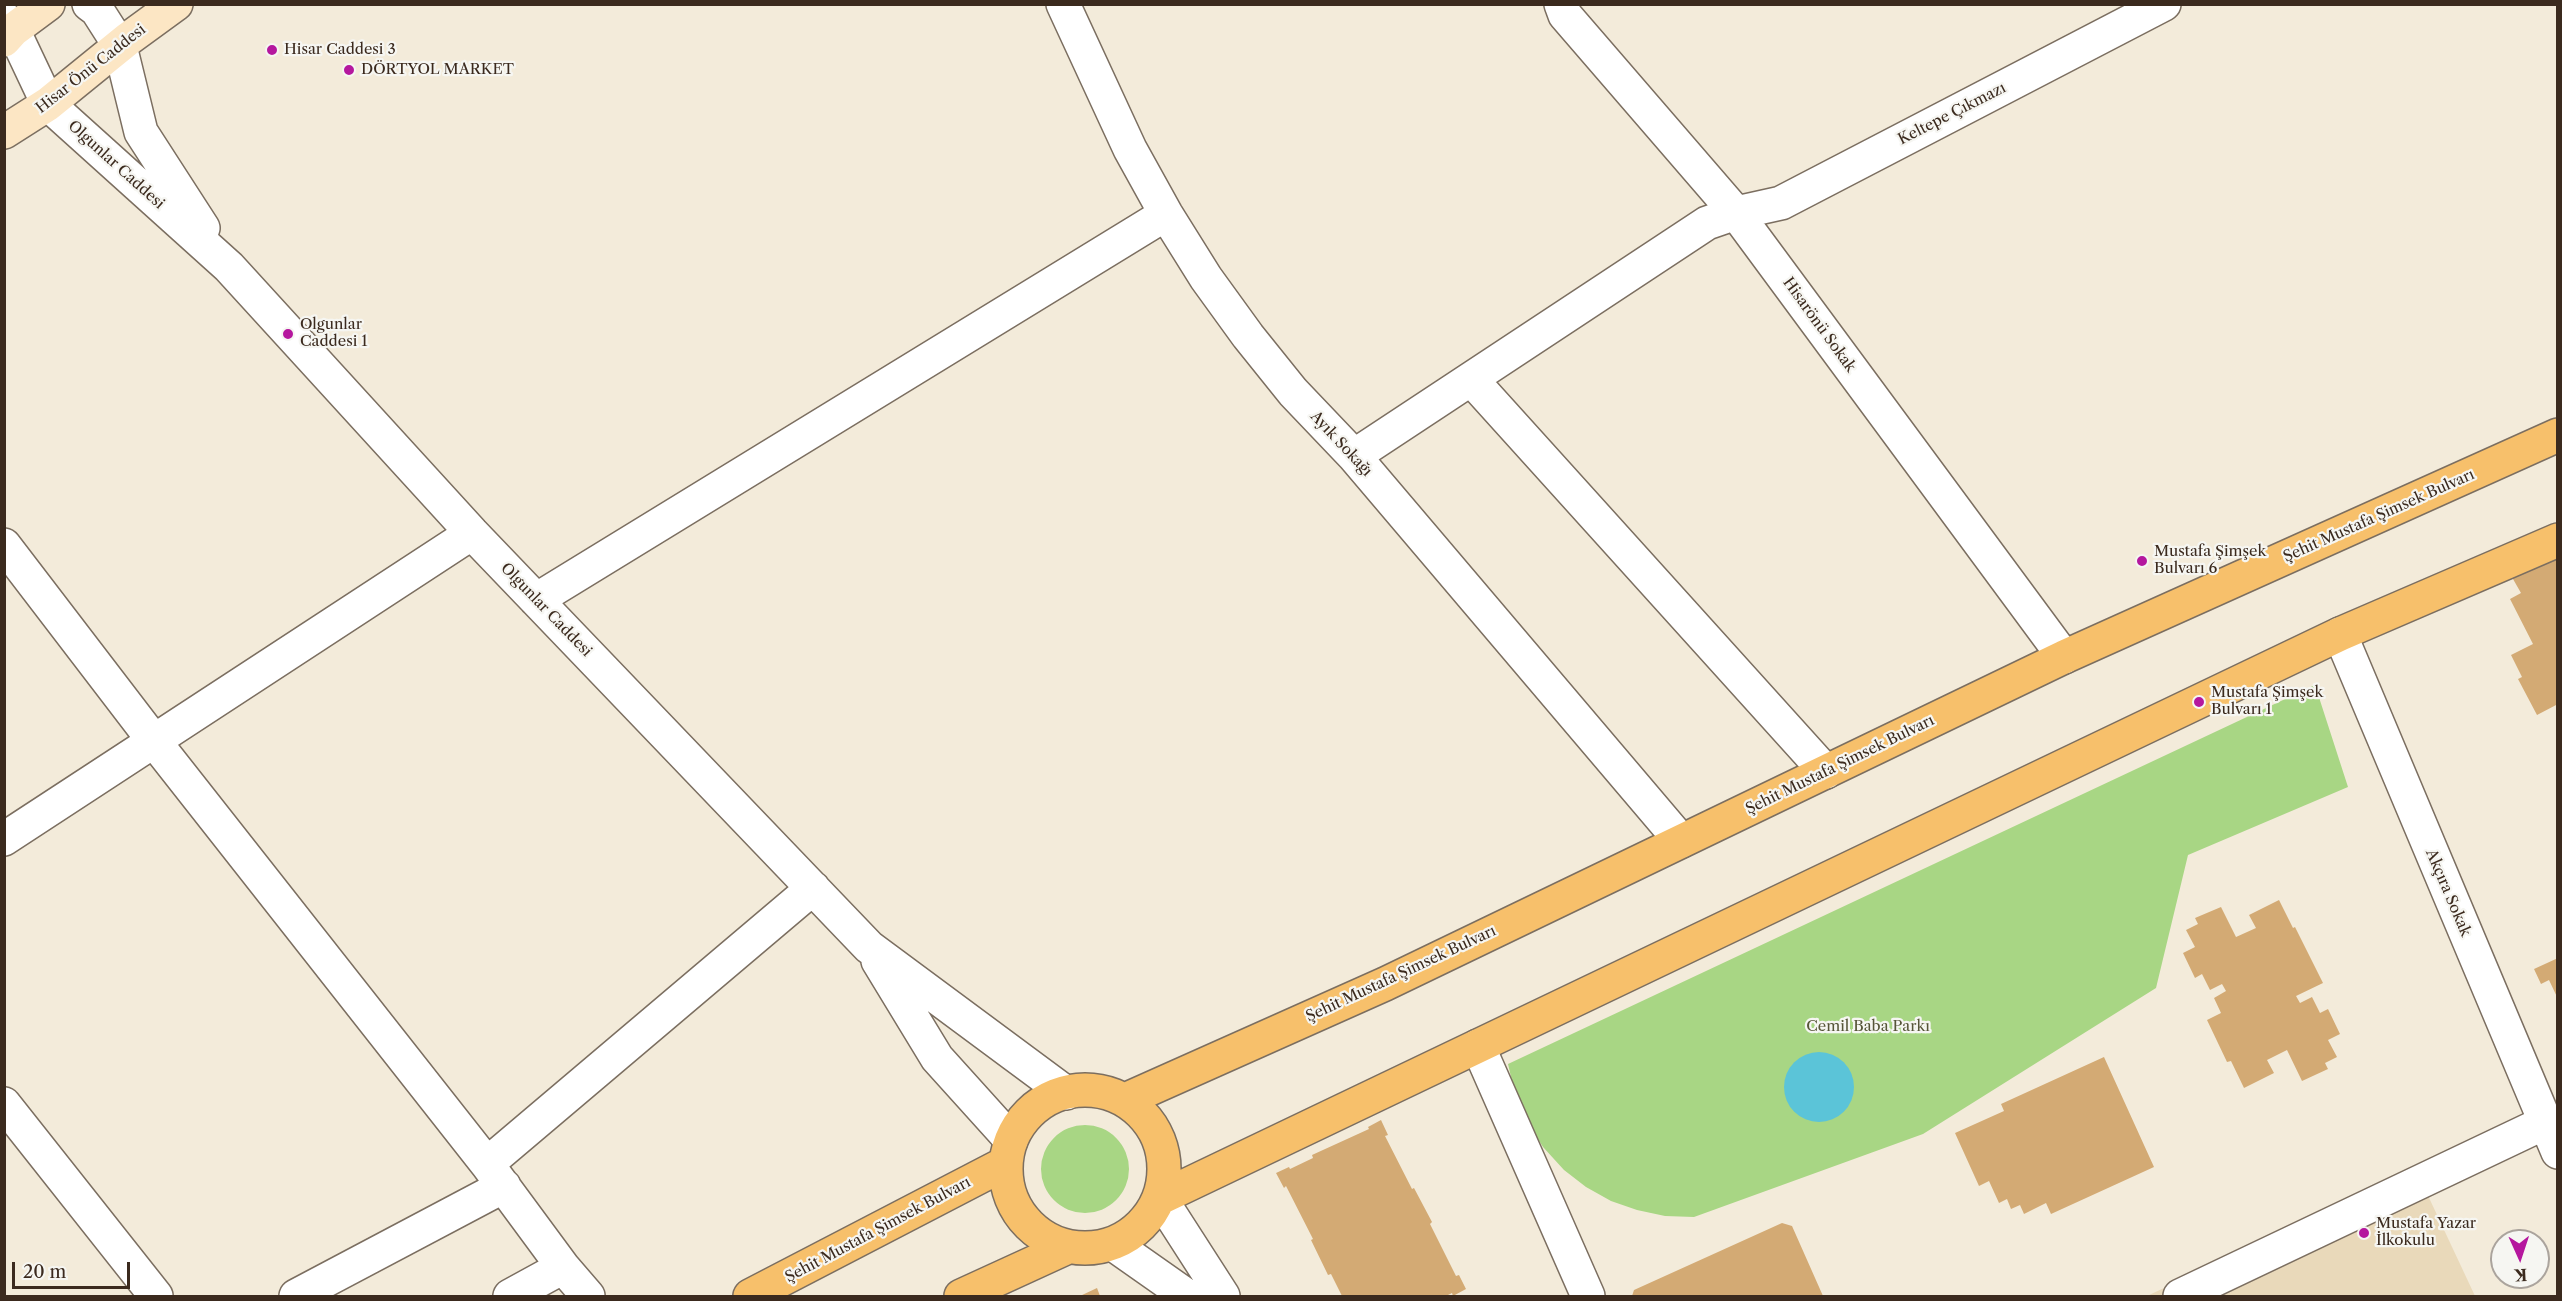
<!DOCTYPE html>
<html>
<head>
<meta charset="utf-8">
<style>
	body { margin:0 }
	#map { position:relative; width:2562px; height:1301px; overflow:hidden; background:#f3ebda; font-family:"Libre Caslon Text",serif }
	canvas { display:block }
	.frame { position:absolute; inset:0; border:6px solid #3b2a1e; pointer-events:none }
	.north { position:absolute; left:2490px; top:1229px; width:60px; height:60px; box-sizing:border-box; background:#f6f6f2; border:2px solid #aba49d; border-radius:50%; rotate:177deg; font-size:16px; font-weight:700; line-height:24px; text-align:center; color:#3b2a1e }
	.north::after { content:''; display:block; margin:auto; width:21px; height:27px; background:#b5179e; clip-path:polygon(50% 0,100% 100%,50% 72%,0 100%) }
	.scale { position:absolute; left:12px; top:1262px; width:118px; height:27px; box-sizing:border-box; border:3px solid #3b2a1e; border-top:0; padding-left:8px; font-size:18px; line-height:21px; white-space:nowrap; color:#3b2a1e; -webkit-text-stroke:4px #f6f6f2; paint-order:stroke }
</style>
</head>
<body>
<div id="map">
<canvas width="2562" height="1301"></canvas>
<div class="frame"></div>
<div class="north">K</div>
<div class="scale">20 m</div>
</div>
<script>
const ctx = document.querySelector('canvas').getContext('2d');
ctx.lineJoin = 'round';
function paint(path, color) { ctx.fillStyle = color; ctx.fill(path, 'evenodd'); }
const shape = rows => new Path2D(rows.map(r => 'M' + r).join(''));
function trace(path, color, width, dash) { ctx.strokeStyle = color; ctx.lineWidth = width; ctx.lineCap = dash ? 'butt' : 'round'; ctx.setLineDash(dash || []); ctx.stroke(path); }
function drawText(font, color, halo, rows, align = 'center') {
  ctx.font = font + ' "Libre Caslon Text",serif'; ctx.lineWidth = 4.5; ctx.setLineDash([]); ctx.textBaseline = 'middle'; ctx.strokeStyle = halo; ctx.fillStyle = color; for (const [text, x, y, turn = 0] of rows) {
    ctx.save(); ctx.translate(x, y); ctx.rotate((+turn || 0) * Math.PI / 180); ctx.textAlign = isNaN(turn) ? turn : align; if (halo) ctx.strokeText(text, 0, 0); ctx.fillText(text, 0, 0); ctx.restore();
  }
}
const built = shape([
	[2416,1170,2475,1296,2147,1296]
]);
const green = shape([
	[2315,685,2348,787,2188,855,2156,988,1923,1134,1694,1217,1665,1216,1637,1210,1611,1201,1586,1187,1564,1170,1543,1147,1527,1122,1515,1094,1508,1064],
	'1041 1169a44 44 0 1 1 88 0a44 44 0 1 1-88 0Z'
]);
const water = shape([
	'1784 1087a35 35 0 1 1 70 0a35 35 0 1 1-70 0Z'
]);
const building = shape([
	[2558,553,2558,704,2537,715,2518,679,2522,677,2511,655,2533,644,2510,599,2521,593,2509,572],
	[2279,900,2293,928,2295,927,2323,983,2296,996,2300,1003,2312,997,2320,1013,2328,1009,2340,1034,2328,1040,2337,1057,2325,1063,2328,1069,2302,1081,2287,1050,2267,1060,2274,1073,2244,1088,2231,1061,2227,1062,2207,1020,2221,1013,2214,998,2226,991,2222,984,2210,990,2202,974,2195,978,2183,953,2195,947,2186,930,2198,924,2195,918,2221,907,2236,937,2256,928,2249,915],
	[2558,958,2558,999,2549,980,2541,984,2534,969],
	[2104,1057,2154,1167,2051,1214,2046,1203,2024,1214,2020,1205,2011,1209,2007,1199,1999,1203,1989,1181,1979,1186,1955,1133,2004,1111,2001,1104],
	[1381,1120,1388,1135,1385,1136,1412,1189,1414,1188,1432,1222,1430,1224,1456,1276,1459,1275,1466,1289,1453,1296,1452,1293,1446,1296,1342,1296,1331,1274,1328,1275,1311,1240,1313,1239,1286,1186,1284,1188,1276,1173,1289,1167,1290,1169,1313,1158,1312,1155,1369,1129,1368,1127],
	[1782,1223,1792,1226,1823,1296,1632,1296,1634,1290],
	[1097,1288,1100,1296,1080,1296]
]);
const minor = shape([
	[89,4,97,10,120,46,141,132,203,228],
	[1063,4,1130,149,1166,214,1206,278,1248,336,1293,392,1354,456,1681,841],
	[1561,4,1565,15,1736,213,2064,657],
	[4,18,13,30,48,104,229,267,472,533,869,947,1066,1093],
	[1471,379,1826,772],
	[1354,456,1707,223,1736,213,1781,203,2164,4],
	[4,545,154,741,487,1164,563,1267,588,1296],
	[536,600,1166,214],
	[2340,634,2558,1152],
	[4,839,472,533],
	[878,961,937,1058,1011,1140],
	[1478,1046,1588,1296],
	[4,1104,156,1296],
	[487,1164,813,888],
	[1160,1198,1223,1296],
	[1113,1244,1187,1296],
	[296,1296,504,1186],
	[510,1296,563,1267],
	[2180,1296,2544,1123]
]);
const secondary = shape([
	[4,40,13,30,48,4],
	[4,132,48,104,128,39,176,4]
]);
const primary = shape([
	'1006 1169a79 79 0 1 1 158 0a79 79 0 1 1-158 0Z',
	[1125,1100,1385,984,2064,657,2558,435],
	[1160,1198,2340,634,2558,540],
	[750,1296,1006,1163],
	[961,1296,1068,1247]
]);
const markers = [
	[272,50,6,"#b5179e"],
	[349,70,6,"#b5179e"],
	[288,334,6,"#b5179e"],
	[2142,561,6,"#b5179e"],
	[2199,702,6,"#b5179e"],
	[2364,1233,6,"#b5179e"]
];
const poiNames = [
	["Hisar Caddesi 3",284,50],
	["DÖRTYOL MARKET",361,70],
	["Olgunlar",300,325],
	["Caddesi 1",300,342],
	["Mustafa Şimşek",2154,552],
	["Bulvarı 6",2154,569],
	["Mustafa Şimşek",2211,693],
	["Bulvarı 1",2211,710],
	["Mustafa Yazar",2376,1224],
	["İlkokulu",2376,1241]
];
const streetNames = [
	["Hisar Önü Caddesi",91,69,-38],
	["Keltepe Çıkmazı",1952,114,-27],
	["Olgunlar Caddesi",116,165,42],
	["Hisarönü Sokak",1819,325,54],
	["Ayık Sokağı",1341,444,47],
	["Şehit Mustafa Şimsek Bulvarı",2379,516,-24],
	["Olgunlar Caddesi",546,610,46],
	["Şehit Mustafa Şimsek Bulvarı",1840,765,-26],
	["Akçıra Sokak",2448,893,67],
	["Şehit Mustafa Şimsek Bulvarı",1401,974,-25],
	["Şehit Mustafa Şimsek Bulvarı",878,1230,-28]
];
const parkNames = [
	["Cemil Baba Parkı",1868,1027]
];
paint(built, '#e9d9ba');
paint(green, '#a8d684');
paint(water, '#5bc4d8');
paint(building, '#d3aa74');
trace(minor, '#7b6e60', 36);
trace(secondary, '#7b6e60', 36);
trace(primary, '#7b6e60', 36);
trace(minor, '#fff', 33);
trace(secondary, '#fce6c4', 33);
trace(primary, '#f7c06b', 33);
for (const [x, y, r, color] of markers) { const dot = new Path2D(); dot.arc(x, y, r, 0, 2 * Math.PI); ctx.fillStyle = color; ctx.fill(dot); trace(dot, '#f6f6f2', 2); }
drawText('15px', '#3b2a1e', '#f6f6f2', poiNames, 'left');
drawText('15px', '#3b2a1e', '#f6f6f2', streetNames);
drawText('15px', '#565538', '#f6f6f2', parkNames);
</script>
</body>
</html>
